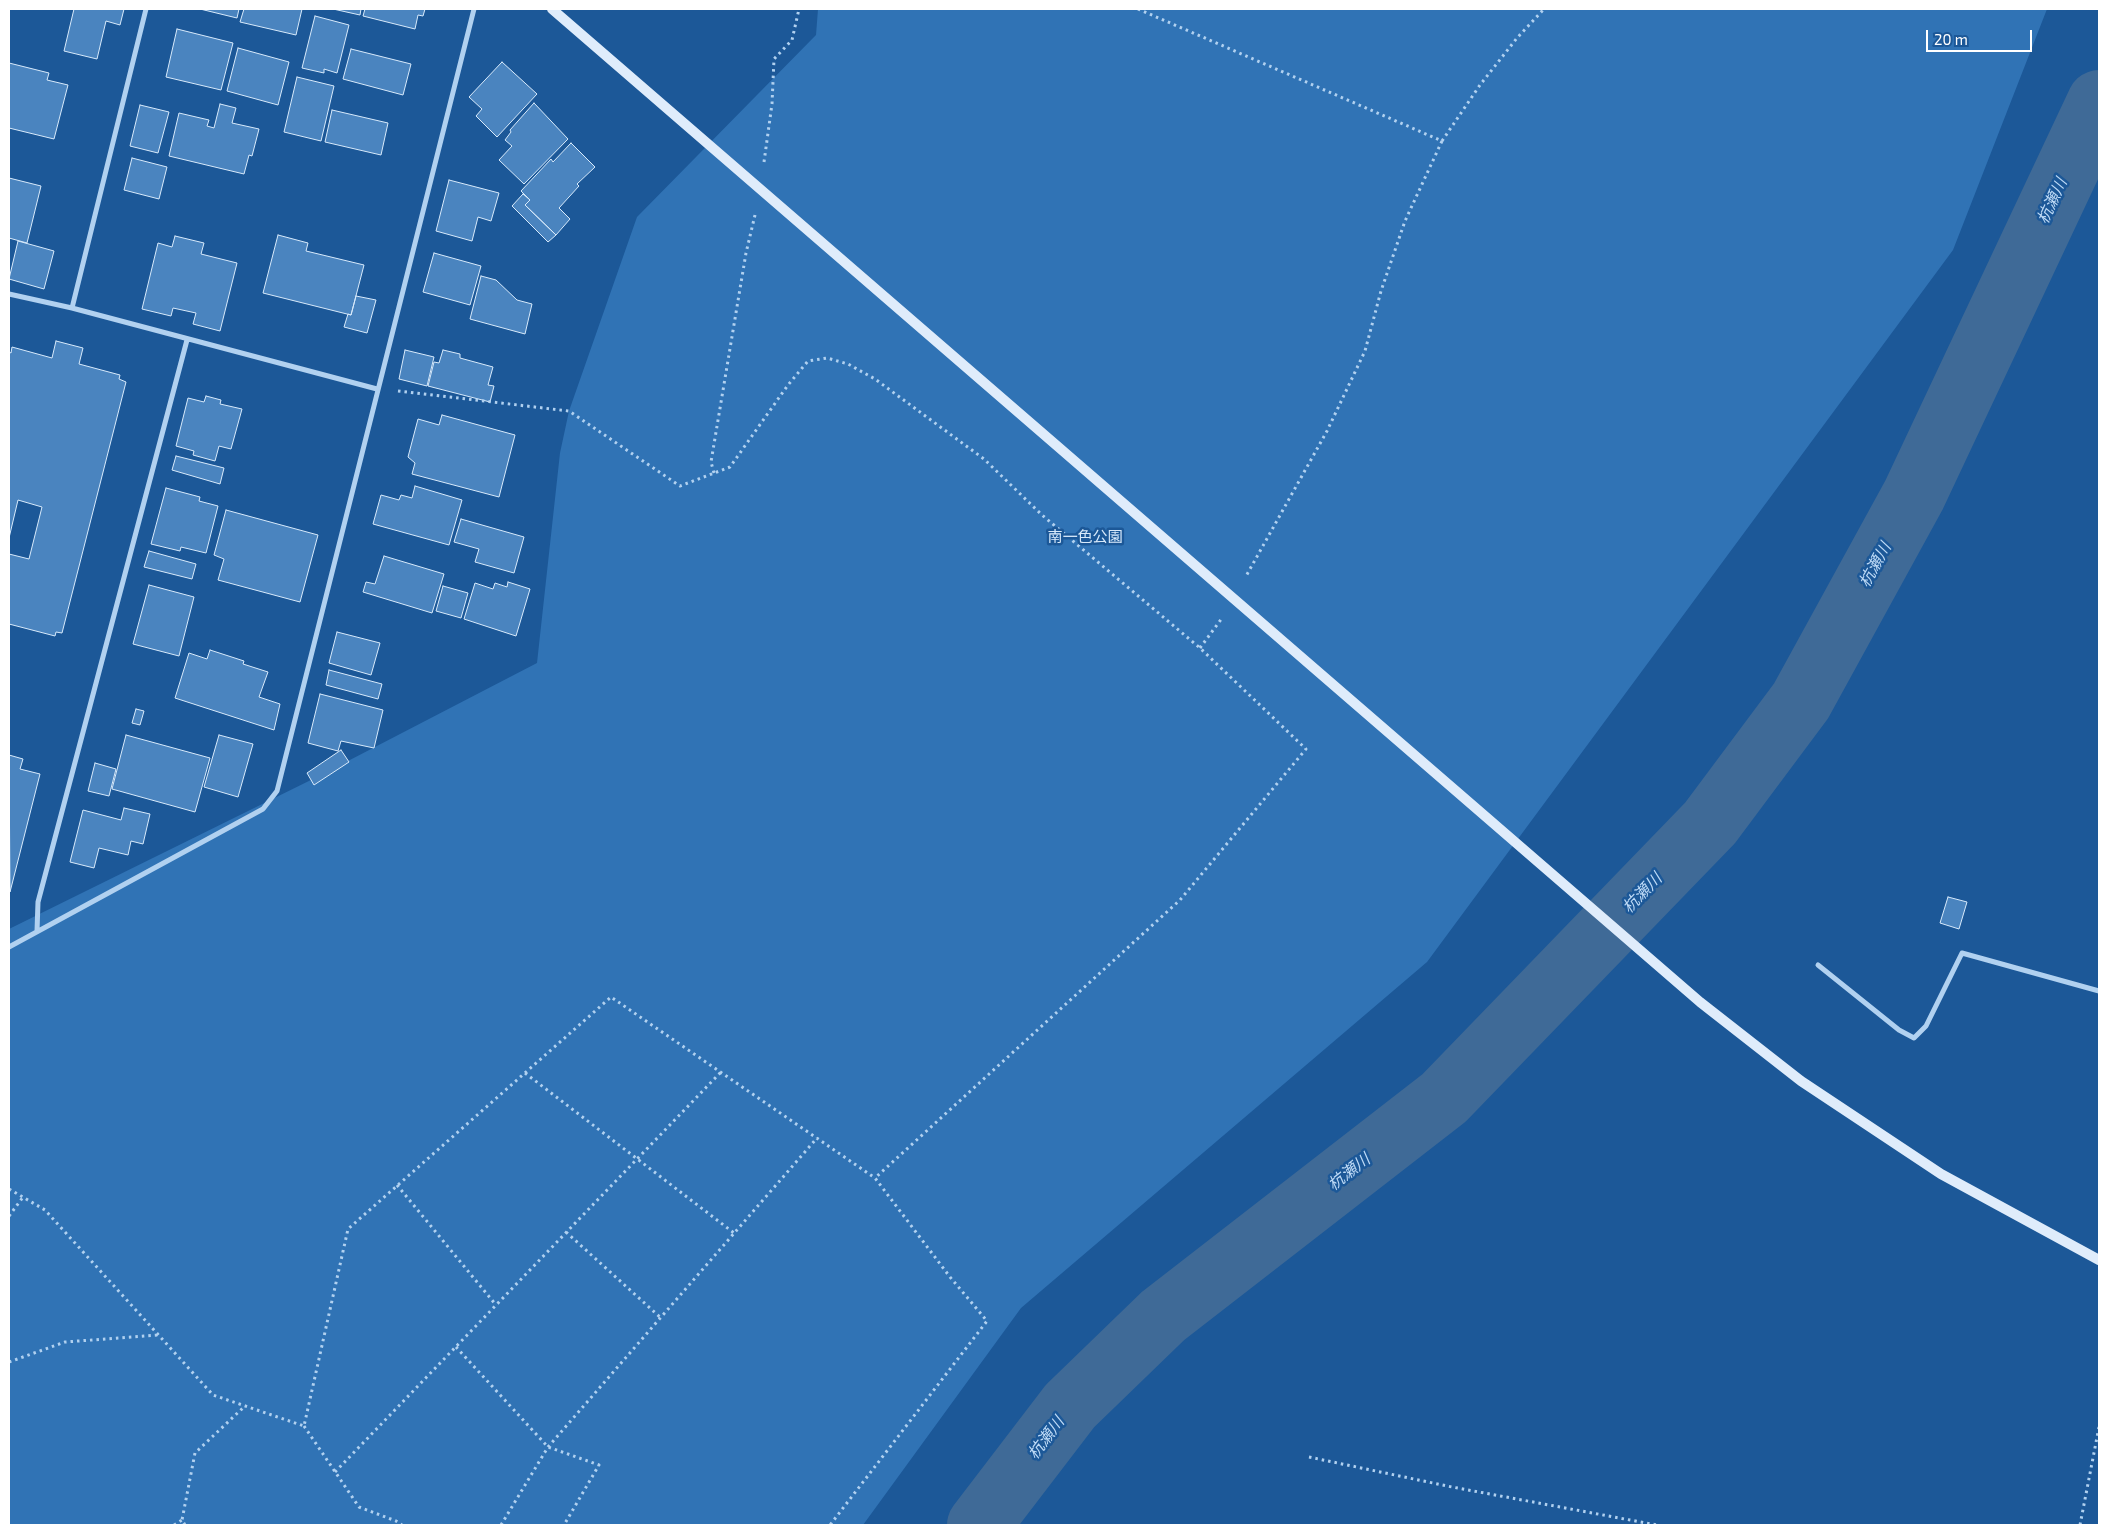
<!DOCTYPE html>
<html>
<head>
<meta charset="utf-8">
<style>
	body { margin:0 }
	#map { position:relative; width:2108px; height:1534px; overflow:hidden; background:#1c5898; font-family:"Exo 2",sans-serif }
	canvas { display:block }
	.frame { position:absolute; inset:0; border:10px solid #fff; pointer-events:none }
	.scale { position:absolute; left:1926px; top:30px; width:106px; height:22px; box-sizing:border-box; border:2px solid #fff; border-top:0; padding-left:6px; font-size:15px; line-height:18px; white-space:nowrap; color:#fff; -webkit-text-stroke:4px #1c5898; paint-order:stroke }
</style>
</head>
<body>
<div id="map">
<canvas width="2108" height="1534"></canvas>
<div class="frame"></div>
<div class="scale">20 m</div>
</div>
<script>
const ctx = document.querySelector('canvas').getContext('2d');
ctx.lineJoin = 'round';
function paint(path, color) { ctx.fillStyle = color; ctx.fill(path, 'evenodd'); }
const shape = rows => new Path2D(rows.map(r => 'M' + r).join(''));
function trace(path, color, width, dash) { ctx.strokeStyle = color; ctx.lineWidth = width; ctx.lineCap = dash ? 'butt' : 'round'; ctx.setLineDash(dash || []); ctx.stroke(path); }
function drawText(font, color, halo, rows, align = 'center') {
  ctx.font = font + ' "Exo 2","Noto Sans JP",sans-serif'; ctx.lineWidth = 5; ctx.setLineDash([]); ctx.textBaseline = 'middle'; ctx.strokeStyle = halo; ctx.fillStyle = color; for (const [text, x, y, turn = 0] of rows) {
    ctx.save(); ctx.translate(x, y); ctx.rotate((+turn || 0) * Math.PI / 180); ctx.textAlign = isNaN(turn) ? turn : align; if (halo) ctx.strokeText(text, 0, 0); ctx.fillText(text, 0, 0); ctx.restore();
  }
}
const green = shape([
	[818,9,2047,9,1953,250,1427,962,1021,1308,863,1525,9,1525,9,929,319,776,537,663,560,453,569,411,637,217,816,35]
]);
const river = shape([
	[979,1525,1070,1406,1163,1316,1444,1098,1710,823,1801,701,1914,495,2099,102]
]);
const building = shape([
	[74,9,124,9,120,25,106,21,97,59,64,51,74,9],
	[200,9,239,9,237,18,200,9],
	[244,9,302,9,296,35,240,22,244,9],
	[333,9,361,9,360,15,333,9],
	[365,9,425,9,423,16,418,15,415,29,363,16,365,9],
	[315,16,349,25,337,73,324,69,324,73,302,68,315,16],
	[177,29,233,43,221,90,166,77,177,29],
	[238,48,289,62,278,105,227,91,238,48],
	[351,49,411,64,403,95,343,79,351,49],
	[502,62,537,94,497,137,476,116,482,109,469,97,502,62],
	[9,63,49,73,47,80,68,85,54,139,9,128,9,63],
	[297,77,334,86,321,141,284,132,297,77],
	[534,103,568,139,524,184,499,160,512,146,505,140,511,132,510,130,534,103],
	[220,104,236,108,232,123,259,129,252,156,249,155,244,174,169,156,179,113,209,120,207,126,214,128,220,104],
	[140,105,169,112,158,153,130,146,140,105],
	[332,110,388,123,381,155,325,142,332,110],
	[571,143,595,167,577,184,579,186,559,208,570,219,556,235,525,205,530,200,521,191,551,159,553,162,571,143],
	[132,158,167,167,159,199,124,190,132,158],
	[9,178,41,186,27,243,9,238,9,178],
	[449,180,499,193,491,221,478,217,472,241,436,231,449,180],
	[523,194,530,200,525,205,556,235,548,242,512,206,523,194],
	[278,235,308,243,306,251,364,265,351,315,263,293,278,235],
	[175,236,204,243,201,254,237,263,220,331,193,324,196,313,173,308,171,316,142,309,158,243,172,247,175,236],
	[18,241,54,251,44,289,9,279,18,241],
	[434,253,481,266,470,305,423,292,434,253],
	[481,276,496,280,517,300,532,304,525,334,470,319,481,276],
	[356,296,376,300,367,333,344,327,348,314,351,315,356,296],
	[56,341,83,348,79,364,120,375,119,379,126,382,62,633,56,632,55,636,9,624,9,554,29,559,42,507,18,500,9,538,9,352,11,353,12,347,52,358,56,341],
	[405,350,434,357,427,386,399,379,405,350],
	[443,350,460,354,460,358,493,367,488,385,494,386,490,402,428,386,434,362,439,363,443,350],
	[206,396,221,400,220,404,242,409,231,449,219,446,215,461,193,455,194,451,176,446,188,398,204,402,206,396],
	[442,415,515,435,499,497,412,474,415,463,408,457,418,419,439,425,442,415],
	[176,456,224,468,220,484,172,470,176,456],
	[415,486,462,500,449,545,373,524,381,495,399,500,401,495,412,498,415,486],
	[166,488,200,497,199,501,218,506,206,553,181,547,180,551,151,544,166,488],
	[226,510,318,535,300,602,218,580,224,559,214,555,226,510],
	[461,519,524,537,514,573,475,562,479,549,454,542,461,519],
	[149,551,196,564,192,579,144,567,149,551],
	[384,556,444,574,432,613,363,592,366,582,375,584,384,556],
	[508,582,530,589,516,636,464,619,475,583,493,589,495,583,507,587,508,582],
	[149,585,194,597,179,656,133,644,149,585],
	[443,586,468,593,461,618,436,611,443,586],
	[337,632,380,643,371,675,329,663,337,632],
	[210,650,244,661,243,664,268,672,259,697,280,704,274,730,175,698,189,653,207,659,210,650],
	[329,670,382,684,378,699,326,685,329,670],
	[320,694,383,710,374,748,341,741,338,751,308,743,320,694],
	[136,709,144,711,140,725,132,723,136,709],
	[126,735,210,758,195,812,112,789,126,735],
	[219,735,253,744,238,797,204,787,219,735],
	[341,750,349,762,314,785,307,773,341,750],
	[9,755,23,759,20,769,40,774,10,892,9,755],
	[95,763,116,769,109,796,88,791,95,763],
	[124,808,150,814,143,844,131,841,128,855,99,848,94,868,70,862,83,810,121,820,124,808],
	[1948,897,1967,902,1959,929,1940,923,1948,897]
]);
const path = shape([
	[1138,9,1442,141,1405,221,1381,291,1365,351,1327,431,1245,578],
	[1442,141,1480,85,1517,38,1544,9],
	[764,162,772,104,774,59,792,40,799,9],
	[398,391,569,411,680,486,730,467,788,385,808,361,827,358,848,364,875,379,984,459,1042,515,1200,648,1306,749,1180,900,875,1178,950,1277,987,1321,830,1525],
	[714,473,711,462,746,253,755,215],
	[1200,648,1222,618],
	[525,1073,734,1233],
	[397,1185,496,1305],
	[9,1189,45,1210,213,1395,304,1426,348,1229,611,997,875,1178],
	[9,1216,23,1197],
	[566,1232,661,1318],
	[456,1347,548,1447,599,1465,564,1525],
	[9,1362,65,1342,158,1335],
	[304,1426,359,1507,396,1521,402,1525],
	[1309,1457,1452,1487,1657,1525],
	[335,1472,721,1072],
	[174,1525,182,1520],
	[185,1525,182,1520,195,1453,245,1406],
	[501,1525,548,1447,817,1138],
	[2080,1525,2099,1427]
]);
const street = shape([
	[9,294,72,308,377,389],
	[72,308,146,9],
	[37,931,38,902,187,340],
	[9,947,263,809,277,791,474,9],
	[1818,965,1899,1030,1914,1038,1926,1026,1962,953,2099,991]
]);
const secondary = shape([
	[552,9,1700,1002,1801,1081,1941,1174,2099,1260]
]);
const parkNames = [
	["南一色公園",1085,537]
];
const waterNames = [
	["杭瀬川",2052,201,-65],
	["杭瀬川",1875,565,-61],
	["杭瀬川",1642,893,-46],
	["杭瀬川",1349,1172,-38],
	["杭瀬川",1046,1438,-53]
];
paint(green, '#3073b5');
trace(river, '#3f6a97', 64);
paint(building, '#4a84bf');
trace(building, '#d8eafb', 1);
trace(path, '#b1d1f0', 3, [2.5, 4]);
trace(street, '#b1d1f0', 5);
trace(secondary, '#dfecfb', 10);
drawText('15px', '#d8eafb', '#1c5898', parkNames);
drawText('italic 16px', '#bedaf6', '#1c5898', waterNames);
</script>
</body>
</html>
